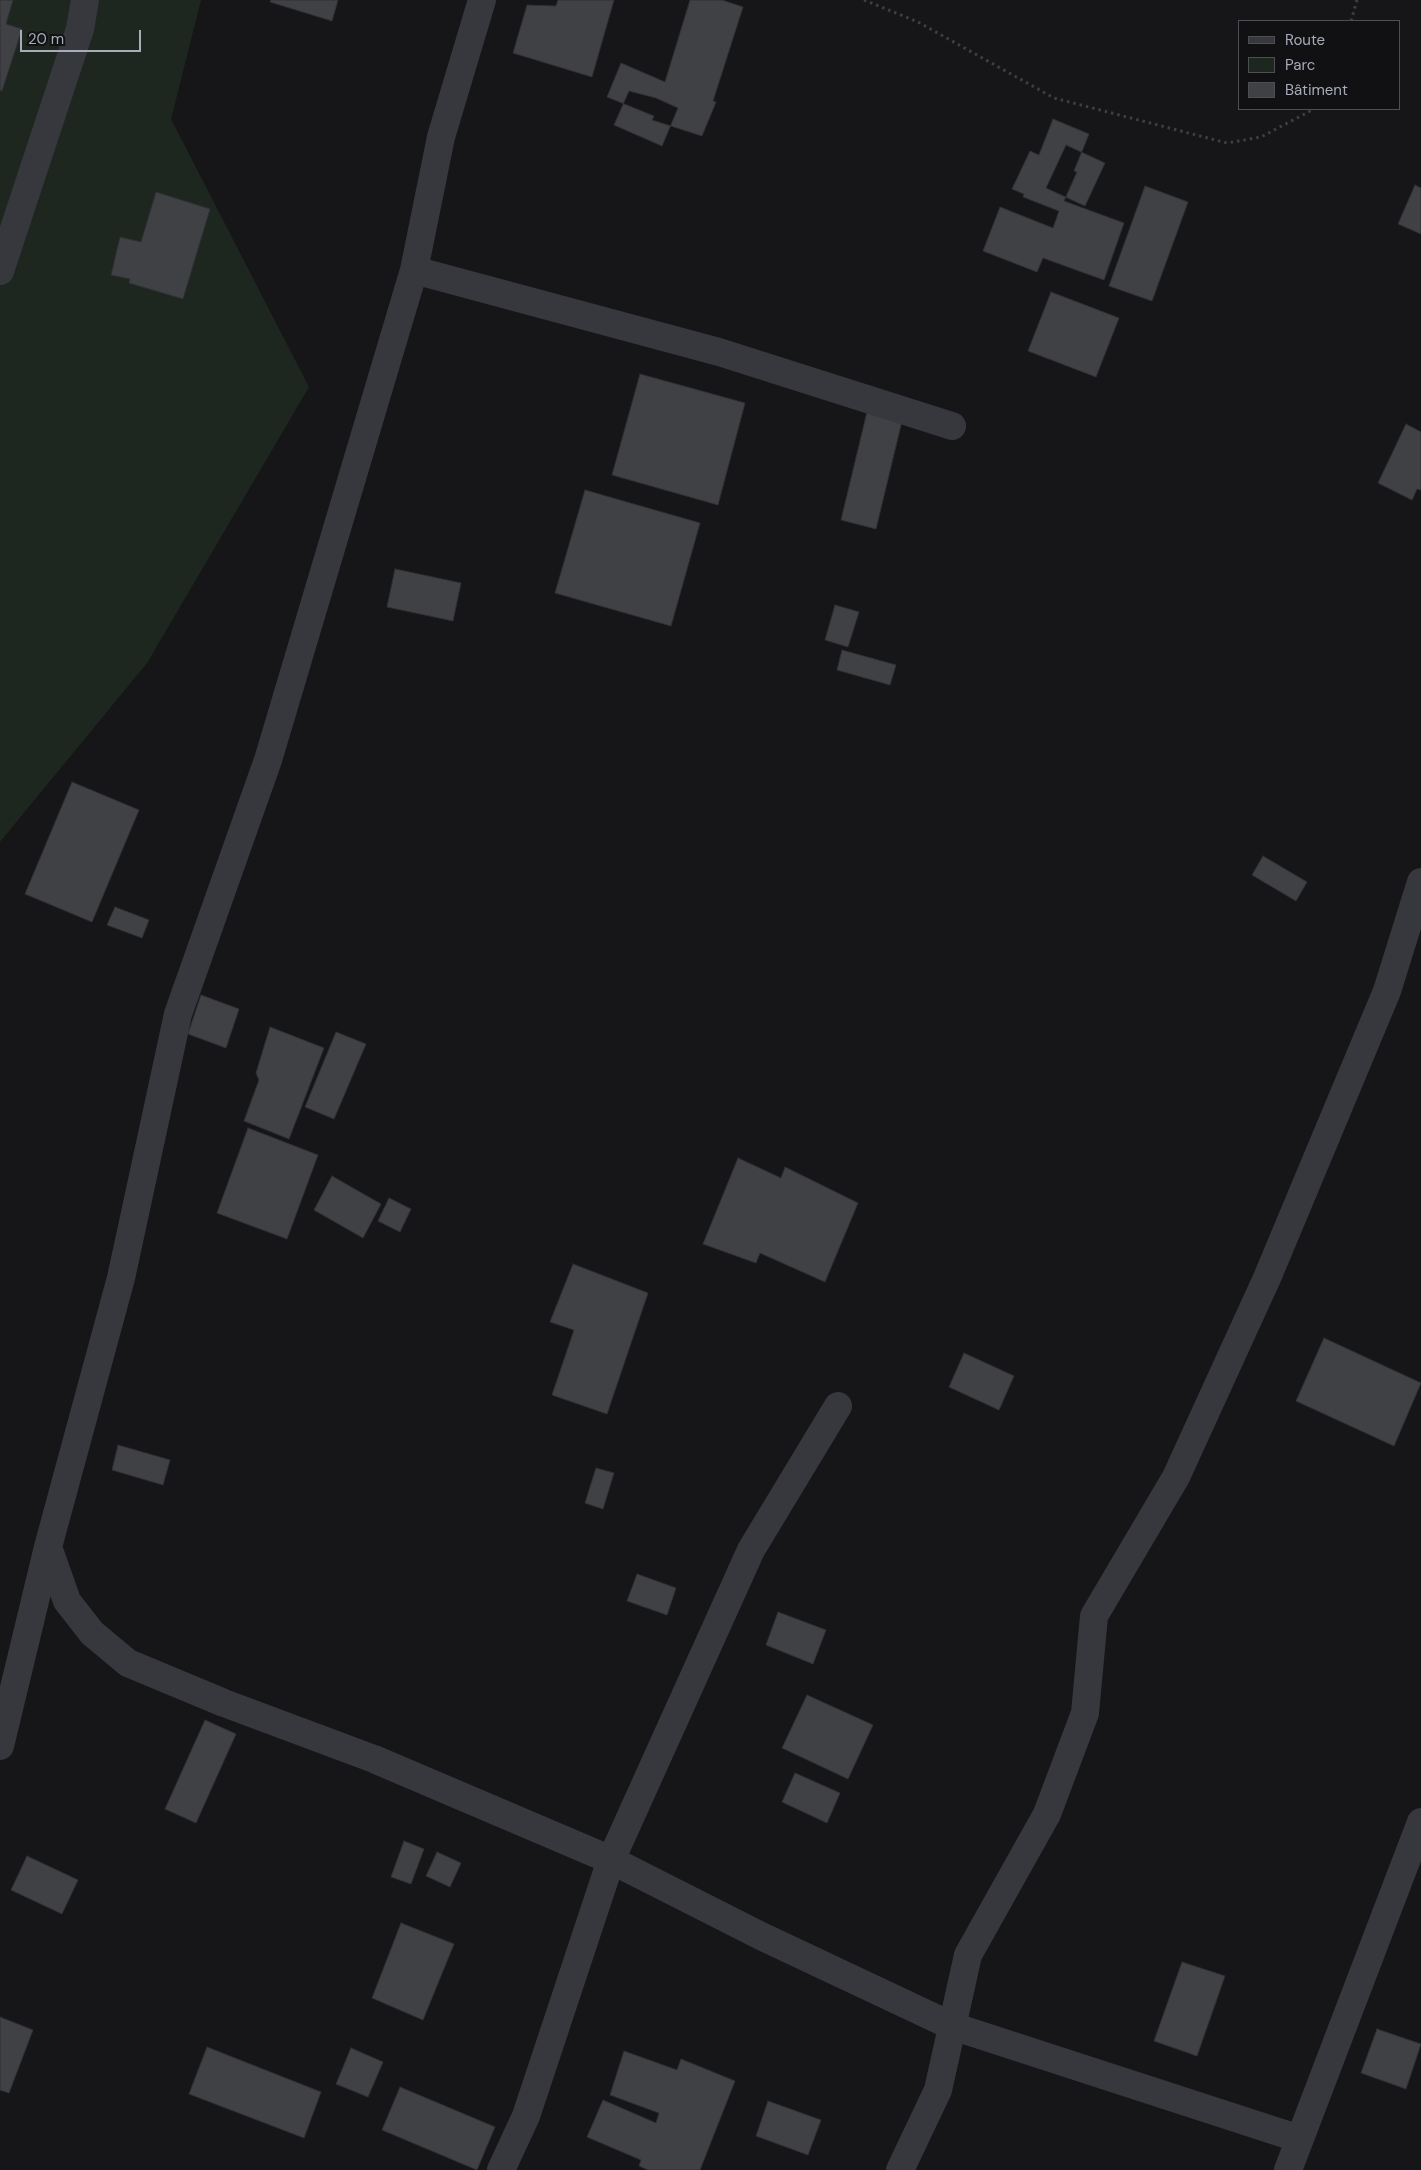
<!DOCTYPE html>
<html>
<head>
<meta charset="utf-8">
<style>
	body { margin:0 }
	#map { position:relative; width:1421px; height:2170px; overflow:hidden; background:#161618; font-family:"DM Sans",sans-serif }
	canvas { display:block }
	.legend { position:absolute; left:1238px; top:20px; width:162px; height:90px; box-sizing:border-box; background:#111113; border:1px solid #4d4f55; margin:0; padding:6px 9px; list-style:none; font-size:15px; color:#a7acb9 }
	.legend li { display:flex; align-items:center; gap:10px; height:25px }
	.legend b { width:25px; border:1px solid #4d4f55 }
	.scale { position:absolute; left:20px; top:30px; width:121px; height:22px; box-sizing:border-box; border:2px solid #a7acb9; border-top:0; padding-left:6px; font-size:15px; line-height:18px; white-space:nowrap; color:#a7acb9; -webkit-text-stroke:4px #111113; paint-order:stroke }
</style>
</head>
<body>
<div id="map">
<canvas width="1421" height="2170"></canvas>
<ul class="legend">
<li><b style="height:6px;background:#37383e"></b>Route</li>
<li><b style="height:14px;background:#1e271f"></b>Parc</li>
<li><b style="height:14px;background:#404145"></b>Bâtiment</li>
</ul>
<div class="scale">20 m</div>
</div>
<script>
const ctx = document.querySelector('canvas').getContext('2d');
ctx.lineJoin = 'round';
function paint(path, color) { ctx.fillStyle = color; ctx.fill(path, 'evenodd'); }
const shape = rows => new Path2D(rows.map(r => 'M' + r).join(''));
function trace(path, color, width, dash) { ctx.strokeStyle = color; ctx.lineWidth = width; ctx.lineCap = dash ? 'butt' : 'round'; ctx.setLineDash(dash || []); ctx.stroke(path); }
const green = shape([
	[0,0,201,0,171,119,309,387,147,663,0,842]
]);
const building = shape([
	[0,0,13,0,6,24,22,29,2,91,0,90,0,0],
	[271,0,338,0,332,21,270,2,271,0],
	[558,0,614,0,592,77,513,53,527,5,556,6,558,0],
	[690,0,722,0,743,7,713,101,716,102,702,136,652,120,654,116,607,97,621,63,665,82,690,0],
	[629,91,656,98,678,108,662,146,614,125,629,91],
	[1053,119,1089,134,1074,171,1077,172,1064,201,1124,223,1104,280,1043,258,1037,272,983,251,1000,207,1053,228,1059,211,1023,197,1024,194,1012,189,1030,151,1039,155,1053,119],
	[1066,145,1105,163,1085,206,1046,188,1066,145],
	[1415,185,1421,188,1421,234,1398,224,1415,185],
	[1145,186,1188,202,1152,301,1109,286,1145,186],
	[156,192,210,209,183,299,129,283,130,279,111,275,120,237,141,242,156,192],
	[1051,292,1119,318,1096,377,1028,351,1051,292],
	[640,374,745,403,718,505,612,475,640,374],
	[867,412,902,421,876,529,841,520,867,412],
	[1406,424,1421,432,1421,490,1417,489,1412,500,1378,483,1406,424],
	[585,490,700,523,671,626,555,593,585,490],
	[395,569,461,583,453,621,387,607,395,569],
	[835,605,859,612,848,647,825,640,835,605],
	[842,650,896,665,890,685,837,670,842,650],
	[72,782,139,810,92,922,25,894,72,782],
	[1263,856,1307,882,1296,901,1252,875,1263,856],
	[115,907,149,920,142,938,107,925,115,907],
	[201,995,239,1009,226,1048,188,1034,201,995],
	[270,1027,324,1048,289,1139,244,1121,259,1080,256,1073,270,1027],
	[336,1032,366,1044,334,1119,305,1107,336,1032],
	[248,1128,318,1155,287,1239,217,1213,248,1128],
	[738,1158,781,1178,785,1167,858,1203,825,1282,760,1253,756,1263,703,1244,738,1158],
	[332,1176,381,1204,363,1238,314,1210,332,1176],
	[389,1198,411,1209,400,1232,378,1221,389,1198],
	[573,1264,648,1293,607,1414,552,1395,574,1330,550,1322,573,1264],
	[1324,1338,1421,1383,1394,1446,1296,1401,1324,1338],
	[964,1353,1014,1376,999,1410,949,1387,964,1353],
	[118,1445,170,1460,163,1485,112,1470,118,1445],
	[596,1468,614,1473,603,1509,585,1503,596,1468],
	[637,1574,676,1588,667,1615,627,1601,637,1574],
	[778,1612,826,1630,813,1664,766,1645,778,1612],
	[807,1695,873,1725,848,1779,782,1748,807,1695],
	[205,1720,236,1734,196,1823,165,1809,205,1720],
	[795,1773,840,1793,827,1823,782,1802,795,1773],
	[404,1841,424,1849,411,1884,391,1877,404,1841],
	[437,1852,461,1863,450,1887,426,1876,437,1852],
	[27,1856,78,1880,62,1914,11,1890,27,1856],
	[401,1923,454,1944,423,2020,372,1998,401,1923],
	[1182,1962,1225,1976,1197,2056,1154,2041,1182,1962],
	[0,2017,33,2030,9,2093,0,2090,0,2017],
	[1377,2029,1421,2044,1406,2089,1361,2073,1377,2029],
	[207,2047,321,2092,304,2138,189,2094,207,2047],
	[351,2048,383,2062,368,2097,336,2084,351,2048],
	[624,2051,677,2070,681,2059,735,2081,700,2170,648,2170,639,2166,641,2160,587,2137,603,2100,656,2123,659,2113,610,2095,624,2051],
	[400,2087,495,2127,477,2170,382,2130,400,2087],
	[768,2101,821,2120,808,2155,756,2136,768,2101]
]);
const path = shape([
	[864,0,918,22,1054,98,1227,143,1261,137,1314,109],
	[1351,21,1357,0]
]);
const street = shape([
	[414,270,719,352,952,426],
	[0,271,80,29,85,0],
	[48,1547,67,1601,92,1633,128,1663,224,1703,374,1759,611,1860,761,1936,952,2026,1300,2139],
	[0,1746,48,1547,121,1278,178,1014,268,760,414,270,441,137,482,0],
	[501,2170,526,2116,611,1860,751,1550,838,1406],
	[900,2170,938,2090,968,1955,1047,1814,1085,1713,1094,1616,1176,1477,1267,1278,1387,991,1421,882],
	[1288,2170,1421,1822]
]);
paint(green, '#1e271f');
paint(building, '#404145');
trace(building, '#303035', 1);
trace(path, '#3d3f45', 3, [2.5, 4]);
trace(street, '#37383e', 28);
</script>
</body>
</html>
